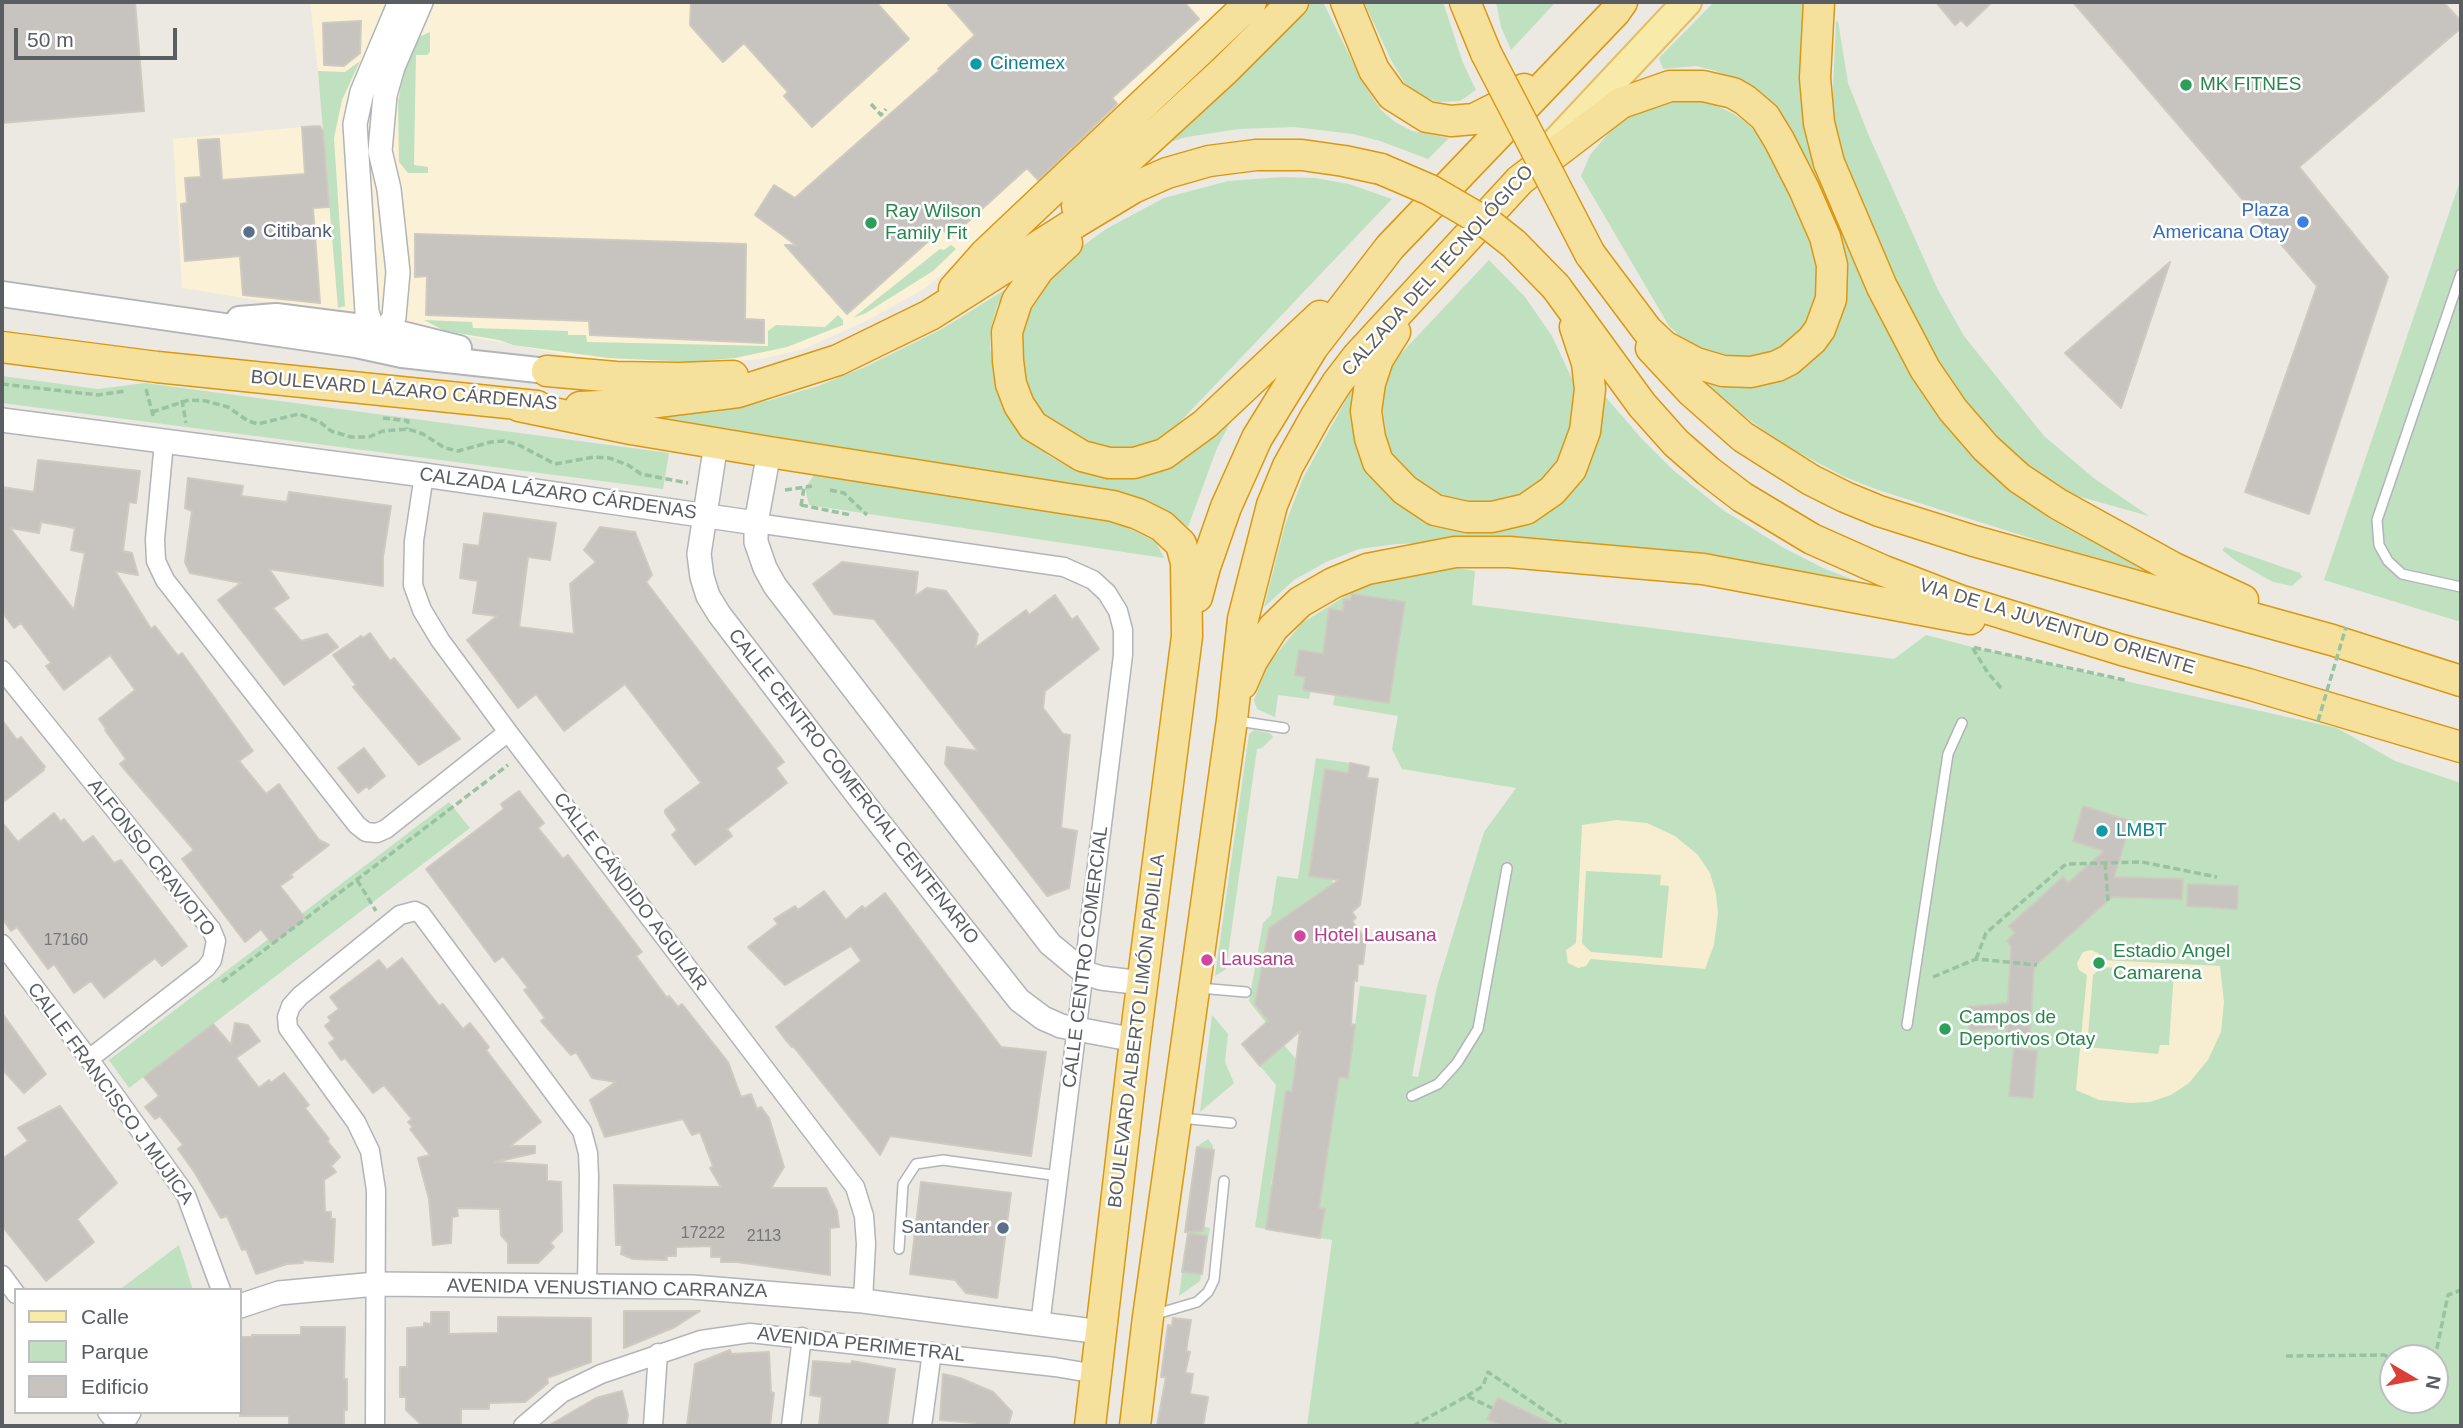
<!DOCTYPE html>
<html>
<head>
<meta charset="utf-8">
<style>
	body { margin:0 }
	#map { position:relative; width:2463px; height:1428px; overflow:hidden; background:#ebe9e1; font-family:Helvetica,sans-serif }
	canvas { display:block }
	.frame { position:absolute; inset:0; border:4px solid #5a5d61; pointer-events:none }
	.legend { position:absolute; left:14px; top:1288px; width:228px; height:126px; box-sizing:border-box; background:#fff; border:2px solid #bdbec0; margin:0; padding:9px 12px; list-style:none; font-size:21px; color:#5a5d61 }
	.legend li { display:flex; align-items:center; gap:14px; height:35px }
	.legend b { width:35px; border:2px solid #bdbec0 }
	.north { position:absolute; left:2379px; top:1344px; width:70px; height:70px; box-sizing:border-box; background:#fff; border:2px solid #bdbec0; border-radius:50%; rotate:100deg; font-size:19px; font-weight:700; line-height:28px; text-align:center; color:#5a5d61 }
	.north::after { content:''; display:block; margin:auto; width:24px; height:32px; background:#db4037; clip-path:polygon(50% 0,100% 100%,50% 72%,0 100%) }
	.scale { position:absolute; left:14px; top:28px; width:163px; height:32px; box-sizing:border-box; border:4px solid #5a5d61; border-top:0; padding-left:9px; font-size:21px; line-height:24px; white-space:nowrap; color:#5a5d61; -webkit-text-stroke:5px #fff; paint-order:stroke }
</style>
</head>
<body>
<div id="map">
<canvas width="2463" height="1428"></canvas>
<div class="frame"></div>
<ul class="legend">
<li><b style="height:9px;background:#f8eaa9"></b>Calle</li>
<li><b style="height:19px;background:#c0e1bf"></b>Parque</li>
<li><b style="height:19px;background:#c7c3be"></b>Edificio</li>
</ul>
<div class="north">N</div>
<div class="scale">50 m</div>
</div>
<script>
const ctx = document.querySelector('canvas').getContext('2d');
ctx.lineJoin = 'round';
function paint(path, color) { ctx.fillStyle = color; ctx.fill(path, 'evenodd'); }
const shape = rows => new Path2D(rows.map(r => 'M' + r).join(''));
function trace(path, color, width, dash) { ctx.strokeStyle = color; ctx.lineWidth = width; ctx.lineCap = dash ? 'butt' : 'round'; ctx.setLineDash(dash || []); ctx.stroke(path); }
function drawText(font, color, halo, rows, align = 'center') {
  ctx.font = font + ' Helvetica,sans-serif'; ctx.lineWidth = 5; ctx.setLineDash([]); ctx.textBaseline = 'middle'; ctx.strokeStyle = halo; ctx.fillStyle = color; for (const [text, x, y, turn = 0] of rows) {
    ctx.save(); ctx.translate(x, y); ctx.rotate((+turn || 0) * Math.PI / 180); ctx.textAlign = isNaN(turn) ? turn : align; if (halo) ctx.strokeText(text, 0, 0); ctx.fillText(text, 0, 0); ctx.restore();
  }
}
const commercial = shape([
	[310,2,1243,2,972,250,924,289,868,320,804,349,761,359,690,364,592,360,399,323,182,288,173,139,324,125]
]);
const green = shape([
	[1309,2,1323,2,1363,83,1381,110,1395,122,1412,131,1449,138,1428,159,1380,141,1353,134,1294,127,1239,129,1187,137,1153,147,1269,46],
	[1364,2,1443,2,1463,63,1476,90,1460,101,1438,102,1419,95,1404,82,1392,62],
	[1496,2,1556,2,1511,50,1501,27],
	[1714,2,1806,2,1804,85,1970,450,2009,489,2050,519,2149,572,2062,548,1878,490,1845,477,1788,447,1763,430,1739,412,1701,379,1758,382,1844,291,1740,82,1716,71,1696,66,1663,69,1659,58],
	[1838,21,1848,83,1869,136,1938,290,1964,336,2044,436,2095,479,2149,516,2070,494,2033,469,2005,445,1962,396,1937,358,1901,289,1840,154,1831,130,1836,22],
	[430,32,430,52,427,55,416,55,414,165,428,167,428,173,408,173,399,162,398,102,403,75,411,52,419,37],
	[360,61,342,100,334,138,345,306,338,308,318,71,345,72],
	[1671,98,1693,99,1711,103,1734,114,1749,125,1761,138,1797,208,1813,245,1820,271,1818,294,1813,313,1791,341,1762,358,1723,359,1687,343,1669,326,1581,176,1590,155,1618,122,1633,111],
	[1283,177,1315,178,1349,184,1392,199,1178,424,1146,446,1123,452,1075,441,1040,413,1028,394,1017,346,1023,318,1037,293,1072,254,1106,229,1164,198,1228,181],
	[2461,178,2461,622,2324,580],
	[951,245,956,249,933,271,866,313,853,318,940,249,944,250],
	[1489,260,1525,297,1552,336,1573,381,1576,405,1565,448,1554,465,1538,483,1515,496,1495,503,1474,505,1433,495,1399,466,1388,447,1382,403,1384,382,1392,363],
	[1006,289,997,306,991,327,990,348,998,389,1018,429,1049,456,1067,466,1087,472,1165,468,1183,460,1202,446,1228,420,1230,423,1217,448,1188,527,1165,510,1122,494,645,415,714,412,771,400,818,386,865,367,942,329],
	[838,315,843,320,843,325,787,347,735,358,693,362,608,358,513,345,499,340,445,331,424,320,472,322,473,328,568,331,568,335,586,335,587,342,768,346,768,331,776,325,825,327],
	[2,376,98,389,145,383,669,453,663,489,2,403],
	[1358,378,1374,479,1390,497,1412,512,1439,519,1577,482,1593,454,1600,426,1603,394,1643,440,1673,470,1723,510,1784,548,1823,568,1864,584,1820,574,1643,550,1548,539,1397,544,1359,549,1326,562,1294,580,1264,607,1285,525,1303,478],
	[814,475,1088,512,1106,517,1156,542,1164,558,809,505,805,488],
	[2225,547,2300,573,2302,577,2292,586,2273,582,2236,561,2222,550],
	[1451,567,1475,571,1472,605,1894,659,1926,635,1972,647,2337,728,2395,761,2461,783,2461,1426,1307,1426,1332,1240,1320,1238,1325,1209,1296,1204,1304,1083,1293,1082,1292,1092,1286,1091,1271,1185,1279,1187,1271,1194,1266,1229,1255,1227,1276,1085,1260,1066,1284,1045,1307,1072,1348,1078,1360,986,1427,995,1412,1076,1418,1077,1437,987,1484,832,1516,788,1402,769,1392,749,1398,716,1333,705,1335,695,1389,703,1405,602,1352,594,1350,600,1344,599,1343,611,1329,610,1323,654,1299,650,1295,675,1305,677,1303,689,1311,691,1309,699,1278,695,1275,717,1257,709,1254,700,1268,664,1302,623,1360,587,1425,569],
	[2393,1358,2435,1358,2435,1400,2393,1400],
	[1254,730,1270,733,1273,737,1262,748,1257,749,1226,969,1215,976,1249,734],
	[1316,758,1350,763,1348,773,1326,769,1310,876,1332,879,1333,884,1269,928,1255,1004,1268,1021,1266,1023,1249,1001,1263,923,1271,915,1277,876,1298,879],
	[449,802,470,828,129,1088,109,1060],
	[1212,1015,1228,1034,1225,1062,1234,1083,1200,1112],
	[1208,1139,1213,1146,1202,1226,1210,1228,1200,1281,1179,1296,1199,1145],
	[179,1245,193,1290,119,1290]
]);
const sand = shape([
	[1617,820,1647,823,1675,836,1698,855,1710,873,1716,894,1718,914,1714,945,1705,969,1591,959,1586,966,1578,968,1568,963,1566,950,1576,943,1582,825],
	[1586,871,1661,875,1660,885,1669,886,1662,958,1591,952,1582,943],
	[2091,950,2098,953,2102,960,2220,966,2224,1002,2221,1032,2208,1060,2189,1083,2171,1095,2150,1102,2131,1103,2099,1100,2076,1090,2087,975,2079,970,2077,963,2083,952],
	[2102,967,2174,971,2169,1045,2160,1045,2158,1054,2087,1047,2093,975]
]);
const building = shape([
	[2,2,135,2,144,111,2,123,2,2],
	[691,2,876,2,909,39,812,127,784,96,788,92,744,43,723,62,690,25,691,2],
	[946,2,1184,2,1199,19,1112,98,1117,104,1038,180,1027,168,951,237,942,229,847,314,785,245,796,245,755,215,774,185,795,198,940,70,938,69,975,35,946,2],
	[1936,2,1992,2,1967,26,1961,20,1955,25,1936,2],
	[2073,2,2443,2,2461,21,2461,28,2299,167,2388,277,2309,514,2245,492,2317,286,2073,2],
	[361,21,360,53,344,66,324,65,323,23,361,21],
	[320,126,323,132,329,207,313,208,320,303,243,295,240,256,185,261,181,204,187,203,185,178,201,177,198,140,219,139,222,180,305,174,302,127,320,126],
	[415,234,746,244,745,319,764,320,764,343,590,335,589,321,426,315,427,276,415,277,415,234],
	[2170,262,2121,408,2065,353,2170,262],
	[38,460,140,471,136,503,129,502,123,551,132,553,138,575,115,571,151,629,155,626,178,656,182,653,253,751,239,761,266,794,279,784,319,840,329,845,290,875,293,877,280,886,305,918,272,944,261,929,245,942,182,859,194,850,120,764,126,759,105,730,106,729,99,719,135,690,110,655,64,690,46,666,51,663,21,623,14,628,2,612,2,487,34,492,38,460],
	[41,522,75,528,71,550,85,553,74,610,10,528,39,533,41,522],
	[188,478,243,486,241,496,287,502,289,492,391,506,383,557,383,586,269,569,289,598,273,608,301,641,327,634,338,647,284,685,218,600,241,583,190,573,185,562,192,511,185,508,188,478],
	[484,513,556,523,550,560,528,557,519,627,574,634,570,584,596,562,584,550,600,527,635,532,652,575,646,582,784,762,776,768,787,783,727,829,732,836,695,865,672,835,677,830,665,813,665,810,701,783,625,684,564,731,536,694,518,708,467,640,497,616,473,613,478,581,460,578,464,544,479,546,484,513],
	[842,562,918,572,915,596,927,588,946,591,978,634,975,648,1026,610,1029,615,1055,595,1072,620,1077,616,1099,649,1045,691,1043,708,1063,734,1070,735,1061,828,1077,831,1069,888,1047,896,945,764,947,747,978,751,874,619,834,614,813,584,842,562],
	[1352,594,1405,602,1389,703,1303,690,1305,677,1295,675,1299,650,1323,654,1329,609,1343,611,1344,599,1350,600,1352,594],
	[370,633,390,661,394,658,460,739,419,765,353,687,356,685,333,655,361,636,363,638,370,633],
	[2,720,17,740,21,737,45,767,42,769,44,770,2,803,2,720],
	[364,748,385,776,369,789,367,786,358,793,338,768,364,748],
	[1350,763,1369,767,1367,778,1378,779,1360,905,1352,912,1356,918,1352,921,1366,939,1363,964,1358,964,1357,981,1354,980,1351,1024,1355,1025,1348,1078,1339,1077,1319,1208,1325,1209,1320,1238,1266,1229,1286,1091,1292,1092,1300,1031,1260,1066,1242,1044,1268,1021,1255,1004,1269,928,1339,880,1309,876,1325,769,1348,773,1350,763],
	[519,791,544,823,538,828,563,859,568,855,642,952,636,956,667,998,669,996,678,1007,682,1004,728,1062,741,1097,751,1094,757,1109,761,1107,769,1118,784,1167,771,1188,826,1188,837,1211,839,1227,830,1228,830,1275,737,1262,721,1262,721,1257,711,1257,711,1246,676,1247,676,1256,666,1256,667,1260,633,1259,621,1254,622,1245,616,1245,614,1185,721,1187,710,1168,713,1166,700,1132,692,1135,683,1119,605,1137,590,1100,616,1082,592,1078,576,1052,571,1055,541,1021,545,1018,524,990,528,988,503,956,495,962,426,869,504,809,501,804,519,791],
	[2083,806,2131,821,2114,877,2183,879,2182,899,2112,897,2034,967,2029,1046,2006,1044,2007,1027,1970,1031,1967,1007,2008,1003,2011,946,2007,941,2015,933,2009,926,2063,877,2068,883,2104,851,2073,841,2083,806],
	[54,813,61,822,64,819,83,843,93,836,114,863,121,860,187,946,162,966,155,958,104,998,91,981,74,993,54,964,48,969,17,927,11,931,2,918,2,822,18,842,54,813],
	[2188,884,2238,886,2237,909,2187,906,2188,884],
	[824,891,846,920,862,906,865,909,885,893,1001,1047,1046,1052,1031,1156,890,1136,880,1155,793,1046,792,1047,785,1039,776,1027,861,961,851,946,785,985,748,947,778,924,774,919,795,906,798,910,824,891],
	[402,958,439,1006,443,1004,463,1029,470,1023,489,1047,486,1050,541,1122,510,1146,535,1146,535,1153,495,1162,547,1165,547,1181,561,1182,562,1231,550,1243,554,1247,538,1263,508,1263,508,1243,501,1235,500,1209,457,1208,458,1216,452,1217,451,1243,433,1245,429,1199,418,1158,430,1155,410,1129,413,1127,408,1122,412,1119,384,1085,373,1093,345,1058,341,1060,329,1043,335,1039,325,1026,331,1021,328,1017,339,1009,330,997,379,960,387,970,402,958],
	[2,1013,46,1074,24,1093,2,1069,2,1013],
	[235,1023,248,1025,260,1041,236,1058,259,1088,269,1080,271,1083,284,1073,309,1105,305,1108,329,1139,327,1141,340,1157,331,1166,336,1172,324,1180,325,1212,331,1212,331,1219,335,1219,333,1262,302,1260,303,1263,287,1264,256,1274,246,1249,242,1250,227,1216,221,1218,195,1173,178,1149,183,1145,160,1116,155,1119,145,1107,159,1096,144,1077,213,1024,231,1045,235,1023],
	[2014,1048,2037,1051,2033,1098,2009,1096,2014,1048],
	[60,1106,117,1183,77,1219,94,1242,46,1281,2,1226,2,1159,28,1141,18,1128,60,1106],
	[1197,1147,1214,1150,1203,1231,1185,1232,1197,1147],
	[921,1182,1011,1193,997,1298,966,1293,955,1280,910,1274,921,1182],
	[1188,1233,1207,1236,1202,1274,1182,1272,1188,1233],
	[624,1311,700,1311,675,1327,624,1348,624,1311],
	[431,1312,449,1312,449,1334,498,1333,498,1317,591,1318,591,1362,547,1378,548,1383,525,1402,489,1403,489,1409,461,1409,461,1426,423,1426,406,1410,406,1397,400,1397,400,1367,407,1367,407,1328,424,1327,424,1323,431,1324,431,1312],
	[1173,1318,1191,1320,1186,1351,1190,1352,1185,1373,1193,1374,1190,1394,1208,1397,1203,1426,1157,1426,1166,1377,1161,1377,1168,1325,1172,1326,1173,1318],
	[301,1327,345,1327,344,1379,347,1379,347,1410,344,1410,344,1426,289,1426,289,1416,240,1416,240,1337,252,1337,252,1335,301,1335,301,1327],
	[730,1350,731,1354,769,1352,771,1392,774,1393,770,1426,687,1426,695,1364,730,1350],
	[813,1361,851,1364,852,1361,895,1369,887,1426,819,1426,822,1397,810,1395,813,1361],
	[943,1374,960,1378,993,1392,1012,1412,1008,1426,974,1426,975,1423,940,1420,943,1374],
	[622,1391,628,1415,626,1426,548,1426,596,1398,622,1391],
	[1498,1398,1556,1426,1502,1426,1487,1419,1498,1398]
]);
const path = shape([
	[871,104,881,115,886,109],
	[2,384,98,395,125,391],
	[146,389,154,419],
	[182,400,186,423],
	[152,412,189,400,206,401,228,407,248,421,258,424,299,414,320,422,331,431,351,437,369,437,383,431,408,429,423,434,445,448,458,451,491,442,504,441,517,444,555,464,594,457,609,458,628,465,641,474,688,483],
	[383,418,408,421,407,429],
	[785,490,812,486],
	[830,490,844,493,867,515],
	[801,505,851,515],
	[801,506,804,487],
	[2001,688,1988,673,1972,647,2125,680],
	[2105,863,2108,901],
	[357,880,376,911],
	[1976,959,1986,933,2066,864,2142,862,2217,877],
	[1933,977,1976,959,2037,965],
	[222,982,508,765],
	[2286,1356,2384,1355,2393,1359],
	[2432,1358,2437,1348,2448,1295,2461,1290],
	[1467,1396,1483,1386,1488,1372,1567,1426],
	[1413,1426,1467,1396,1492,1408]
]);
const service = shape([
	[2461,274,2377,520,2379,545,2388,561,2402,574,2461,587],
	[1238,721,1284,728],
	[1199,988,1246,992],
	[1907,1025,1948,754,1962,723],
	[1412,1096,1438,1084,1457,1063,1478,1029,1507,868],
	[1181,1118,1231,1123],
	[899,1249,903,1184,916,1164,943,1160,1059,1176],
	[1153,1315,1197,1302,1208,1292,1214,1280,1224,1181]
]);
const minor = shape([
	[164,442,155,539,156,561,165,580,357,825,366,832,377,833,386,829,508,732],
	[424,475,414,541,413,585,422,610,440,640,508,732,855,1187,864,1216,866,1244,863,1301],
	[756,523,1064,567,1093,580,1107,593,1118,611,1123,630,1123,655,1040,1325],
	[2,670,211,929,216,941,212,960,206,968,89,1059],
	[2,944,89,1059,186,1195,221,1290],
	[2,1275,16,1294],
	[107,1412,118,1426],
	[375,1426,376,1190,370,1151,356,1122,296,1039,288,1028,287,1017,291,1006,300,996,400,915,415,911,421,914,582,1131,588,1153,589,1177,587,1285],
	[523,1426,562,1393,601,1374,701,1340,750,1333,1055,1367,1096,1374],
	[653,1426,658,1353],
	[791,1426,802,1337],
	[922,1426,932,1352]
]);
const tertiary = shape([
	[372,328,367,312,355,124,362,92,400,2],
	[386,330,394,317,398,272,389,189,380,151,385,95,393,67,421,2],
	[2,420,424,475,756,523],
	[716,443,699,554,702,577,708,596,719,614,862,801,1019,1000,1043,1018,1061,1026,1135,1040],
	[769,452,756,523,756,542,765,568,775,586,1050,944,1085,973,1101,978,1142,983],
	[240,1306,279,1293,376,1284,692,1287,863,1301,1101,1332],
	[120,1426,129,1412]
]);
const secondary = shape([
	[2,294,356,345,402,355,547,371],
	[239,319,276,316,386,330,459,348]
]);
const primary = shape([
	[1556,142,1687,2]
]);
const trunk = shape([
	[1346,2,1374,70,1392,95,1427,117,1451,121,1474,119,1502,105,1524,89],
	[1465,2,1486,53],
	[1819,2,1815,78,1819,123,1829,163,1882,287,1925,369,1953,410,1986,448,2019,478,2058,504,2172,567,2243,600],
	[1077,206,1225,70,1293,2],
	[1067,243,1039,269,1017,301,1007,332,1008,361,1011,384,1019,405,1033,426,1082,456,1109,463,1134,463,1164,454,1205,424,1320,316],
	[1556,287,1642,405,1676,443,1708,471,1742,497,1812,539,1884,571,1959,600,2122,650,2248,684,2461,747],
	[954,289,985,254,1251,2],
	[1395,332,1378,359,1370,383,1366,411,1370,438,1378,462,1405,490,1435,510,1467,517,1492,517,1526,509,1552,491,1571,469,1585,431,1590,389,1587,363,1575,327],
	[2,347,157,367,537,406],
	[1651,348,1692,392,1743,437,1811,480,1845,497,1879,511,1974,541,2332,640,2461,681],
	[547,371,616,377,680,378,733,376],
	[519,406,631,429,769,452,1113,506,1138,514,1162,526,1181,544,1186,563,1187,636,1135,1040,1090,1426],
	[580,407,641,404,738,392,838,360,930,315,1075,223,1133,188,1167,173,1209,161,1256,155,1302,155,1344,161,1381,169],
	[1197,597,1205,567,1226,507,1257,438,1313,347,1390,247,1615,12,1622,2],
	[1242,684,1252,661,1273,628,1300,602,1333,583,1367,569,1455,552,1509,552,1703,569,1970,619],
	[1135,1426,1148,1317,1232,720,1243,619,1272,505,1288,466,1316,416,1337,383,1357,357,1520,180,1621,103,1670,86,1703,86,1733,93,1745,100,1765,117,1779,140,1804,189,1825,237,1832,265,1831,299,1820,329,1812,340,1789,360,1777,366,1751,372,1723,371,1696,363,1664,346,1647,330,1590,254]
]);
const pathBridge = shape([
	[2318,721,2346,627]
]);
const trunkBridge = shape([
	[1486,53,1590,254],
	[1381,169,1430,190,1490,225,1514,244,1556,287]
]);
const markers = [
	[976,64,7,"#0f9aa8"],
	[2186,85,7,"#2e9e5b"],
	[2303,222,7,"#3f7fe0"],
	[871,223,7,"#2e9e5b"],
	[249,232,7,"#5c6f8a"],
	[2102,831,7,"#0f9aa8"],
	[1300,936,7,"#d1479c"],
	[1207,960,7,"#d1479c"],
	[2099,963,7,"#2e9e5b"],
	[1945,1029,7,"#2e9e5b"],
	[1003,1228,7,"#5c6f8a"]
];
const numberNames = [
	["17160",66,941],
	["17222",703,1234],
	["2113",764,1237]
];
const cultureNames = [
	["Cinemex",990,64],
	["LMBT",2116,831]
];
const leisureNames = [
	["MK FITNES",2200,85],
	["Ray Wilson",885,212],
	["Family Fit",885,234],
	["Estadio Angel",2113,952],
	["Camarena",2113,974],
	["Campos de",1959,1018],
	["Deportivos Otay",1959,1040]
];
const shopNames = [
	["Plaza",2289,211],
	["Americana Otay",2289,233]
];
const serviceNames = [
	["Citibank",263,232],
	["Santander",989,1228,"right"]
];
const streetNames = [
	["CALZADA DEL TECNOLÓGICO",1438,271,-48],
	["BOULEVARD LÁZARO CÁRDENAS",404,391,5],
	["CALZADA LÁZARO CÁRDENAS",558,494,8],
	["VIA DE LA JUVENTUD ORIENTE",2057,627,17],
	["CALLE CENTRO COMERCIAL CENTENARIO",853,787,52],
	["ALFONSO CRAVIOTO",151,858,52],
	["CALLE CÁNDIDO AGUILAR",630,892,53],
	["CALLE CENTRO COMERCIAL",1086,957,-83],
	["BOULEVARD ALBERTO LIMÓN PADILLA",1137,1031,-83],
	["CALLE FRANCISCO J MUJICA",110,1094,54],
	["AVENIDA VENUSTIANO CARRANZA",607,1289,1],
	["AVENIDA PERIMETRAL",861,1345,6]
];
const hotelNames = [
	["Hotel Lausana",1314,936],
	["Lausana",1221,960]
];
paint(commercial, '#fbf1d7');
paint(green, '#c0e1bf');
paint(sand, '#f7edd1');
paint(building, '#c7c3be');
trace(building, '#cfcac0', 2);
trace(service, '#b2b4b8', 12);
trace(minor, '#b2b4b8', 21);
trace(tertiary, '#b2b4b8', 26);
trace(secondary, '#b1b4b8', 28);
trace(primary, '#e6bd60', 32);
trace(trunk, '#db9711', 33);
trace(path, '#99c2a3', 3.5, [7, 3.5]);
trace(service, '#fff', 9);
trace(minor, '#fff', 18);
trace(tertiary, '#fff', 23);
trace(secondary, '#fff', 24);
trace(primary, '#f8eaa9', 28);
trace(trunk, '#f6e19c', 30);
trace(trunkBridge, '#db9711', 33, []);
trace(pathBridge, '#99c2a3', 3.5, [7, 3.5]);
trace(trunkBridge, '#f6e19c', 30);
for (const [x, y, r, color] of markers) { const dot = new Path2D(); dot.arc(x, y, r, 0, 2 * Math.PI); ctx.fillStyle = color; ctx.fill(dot); trace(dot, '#fff', 2.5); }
drawText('16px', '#757678', null, numberNames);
drawText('19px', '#0d838f', '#fff', cultureNames, 'left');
drawText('19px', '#27864d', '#fff', leisureNames, 'left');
drawText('19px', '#366cbe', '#fff', shopNames, 'right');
drawText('19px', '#4e5e75', '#fff', serviceNames, 'left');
drawText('19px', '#5a5d61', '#fff', streetNames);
drawText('19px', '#b23c85', '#fff', hotelNames, 'left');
</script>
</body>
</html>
